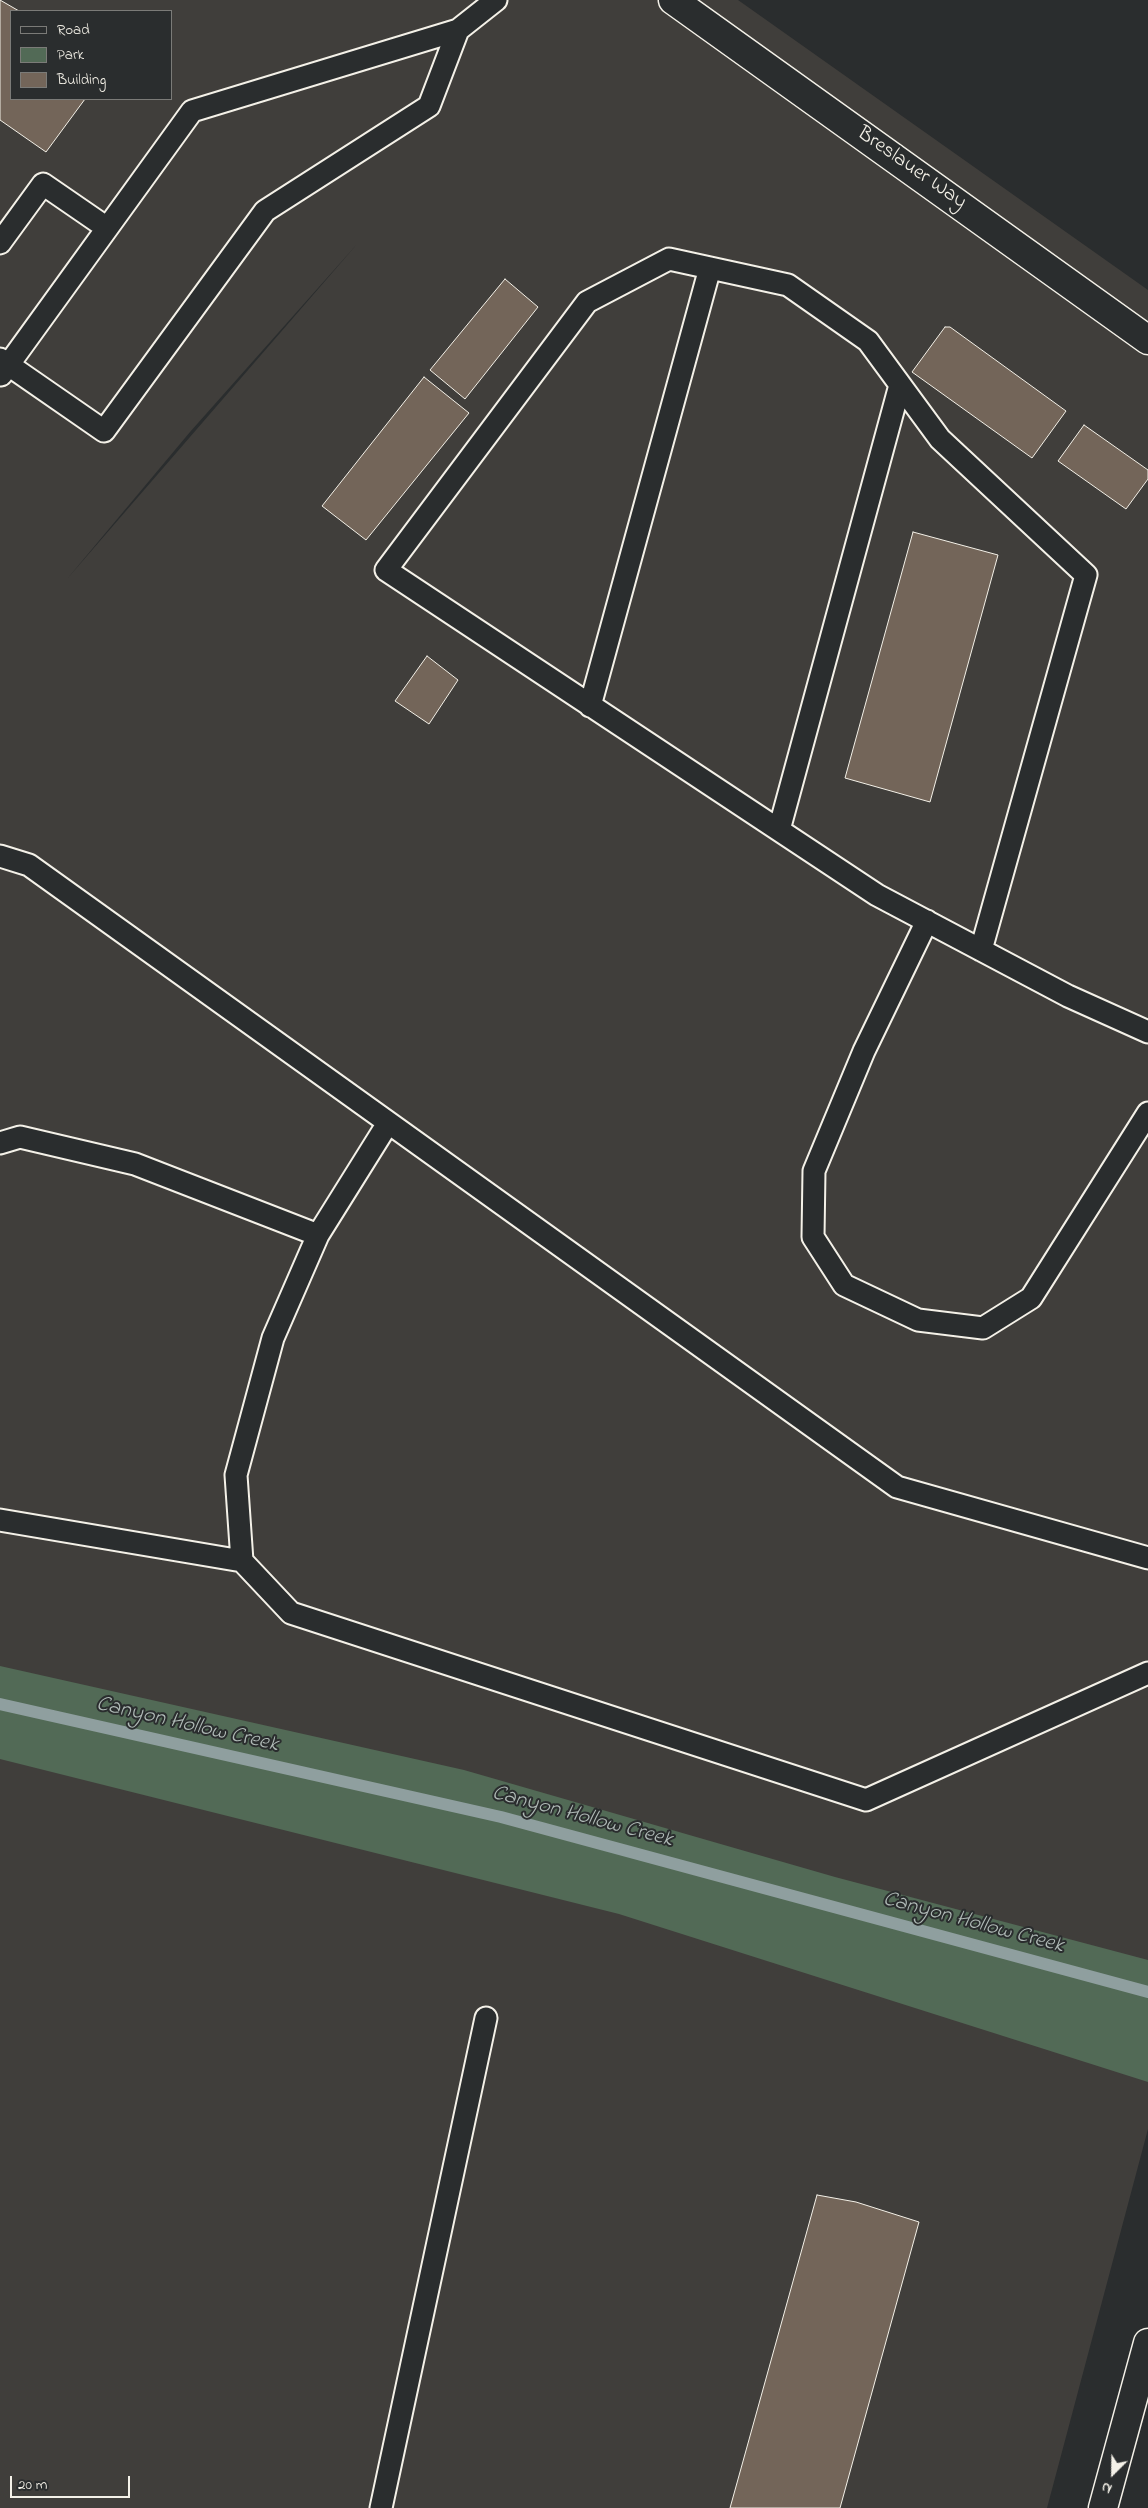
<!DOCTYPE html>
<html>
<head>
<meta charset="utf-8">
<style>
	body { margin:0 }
	#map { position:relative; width:1148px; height:2508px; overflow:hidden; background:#2a2d2e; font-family:"Indie Flower",sans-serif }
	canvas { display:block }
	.legend { position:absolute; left:10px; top:10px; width:162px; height:90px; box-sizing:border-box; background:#2a2d2e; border:1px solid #7b7b78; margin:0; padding:6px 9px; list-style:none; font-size:15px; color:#f4f1e8 }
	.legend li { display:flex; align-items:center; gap:10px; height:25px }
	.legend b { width:25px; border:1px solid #7b7b78 }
	.north { position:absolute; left:1088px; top:2448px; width:50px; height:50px; -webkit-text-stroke:4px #2a2d2e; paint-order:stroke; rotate:203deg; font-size:14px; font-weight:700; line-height:20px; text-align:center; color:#f4f1e8 }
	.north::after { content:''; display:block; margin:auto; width:18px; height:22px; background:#f4f1e8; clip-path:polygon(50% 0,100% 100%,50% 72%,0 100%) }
	.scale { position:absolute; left:10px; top:2476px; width:120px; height:22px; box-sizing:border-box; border:2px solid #f4f1e8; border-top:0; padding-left:6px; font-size:15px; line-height:18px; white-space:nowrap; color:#f4f1e8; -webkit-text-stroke:4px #2a2d2e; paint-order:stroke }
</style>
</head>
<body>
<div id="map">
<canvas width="1148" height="2508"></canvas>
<ul class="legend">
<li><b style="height:6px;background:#2a2d2e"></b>Road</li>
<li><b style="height:14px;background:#526a56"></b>Park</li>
<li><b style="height:14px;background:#736559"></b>Building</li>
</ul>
<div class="north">N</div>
<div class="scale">20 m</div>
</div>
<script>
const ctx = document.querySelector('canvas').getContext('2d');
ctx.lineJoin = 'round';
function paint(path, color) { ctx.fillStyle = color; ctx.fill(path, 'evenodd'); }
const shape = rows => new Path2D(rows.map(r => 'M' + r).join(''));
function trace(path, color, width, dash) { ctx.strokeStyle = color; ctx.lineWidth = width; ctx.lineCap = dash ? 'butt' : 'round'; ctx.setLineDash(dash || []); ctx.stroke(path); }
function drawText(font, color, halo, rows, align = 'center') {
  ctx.font = font + ' "Indie Flower",sans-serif'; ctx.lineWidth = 4; ctx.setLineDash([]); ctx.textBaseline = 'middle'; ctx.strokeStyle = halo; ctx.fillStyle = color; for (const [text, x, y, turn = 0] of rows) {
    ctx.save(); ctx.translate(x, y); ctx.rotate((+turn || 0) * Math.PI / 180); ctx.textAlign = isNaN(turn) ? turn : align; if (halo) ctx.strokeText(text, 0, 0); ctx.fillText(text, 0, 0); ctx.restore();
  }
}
const built = shape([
	[0,0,738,0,1148,290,1148,2129,1047,2508,0,2508],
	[11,11,171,11,171,99,11,99],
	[358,243,67,579,190,432]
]);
const green = shape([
	[0,1666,464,1770,835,1877,1148,1960,1148,2082,619,1914,0,1759]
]);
const stream = shape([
	[0,1704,501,1817,1148,1992]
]);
const building = shape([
	[0,0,19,11,11,11,11,99,85,99,46,152,0,120,0,0],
	[505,279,538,307,465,399,430,370,505,279],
	[945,327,950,327,1066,411,1032,458,912,372,945,327],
	[424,377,469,413,366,540,322,506,424,377],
	[1084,425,1148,470,1148,479,1126,509,1058,461,1084,425],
	[913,532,998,555,930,802,845,778,913,532],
	[427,656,458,680,429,724,395,701,427,656],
	[817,2195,856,2202,919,2222,840,2508,730,2508,817,2195]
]);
const lane = shape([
	[0,243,43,184,107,228],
	[0,359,104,431,265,211,429,106,458,30],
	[1,375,192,111,458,30,496,0],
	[590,706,710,268],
	[779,830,900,385],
	[0,856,29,865,897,1487,1148,1558],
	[927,921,864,1051,814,1171,813,1237,844,1285,918,1320,983,1328,1031,1298,1148,1113],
	[981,950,1086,575,940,439,868,341,788,285,669,259,587,302,386,570,877,895,1068,996,1148,1032],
	[388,1123,318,1235,273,1338,236,1475,242,1561,291,1613,866,1800,1148,1673],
	[0,1143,20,1137,135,1164,318,1235],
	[0,1520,242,1561],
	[381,2508,486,2018]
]);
const street = shape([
	[673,0,1148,340]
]);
const secondary = shape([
	[1103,2508,1148,2343]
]);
const streetNames = [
	["Breslauer Way",911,169,35]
];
const waterNames = [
	["Canyon Hollow Creek",187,1726,13],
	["Canyon Hollow Creek",582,1818,15],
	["Canyon Hollow Creek",973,1924,15]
];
paint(built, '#403e3b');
paint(green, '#526a56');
trace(stream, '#8f9f9f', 12);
paint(building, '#736559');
trace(building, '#f4f1e8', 1);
trace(lane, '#f4f1e8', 25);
trace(street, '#f4f1e8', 31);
trace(secondary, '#f4f1e8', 31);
trace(lane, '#2a2d2e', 21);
trace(street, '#2a2d2e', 28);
trace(secondary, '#2a2d2e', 28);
drawText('21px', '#f4f1e8', '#2a2d2e', streetNames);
drawText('italic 22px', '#b0bab7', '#2a2d2e', waterNames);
</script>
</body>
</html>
